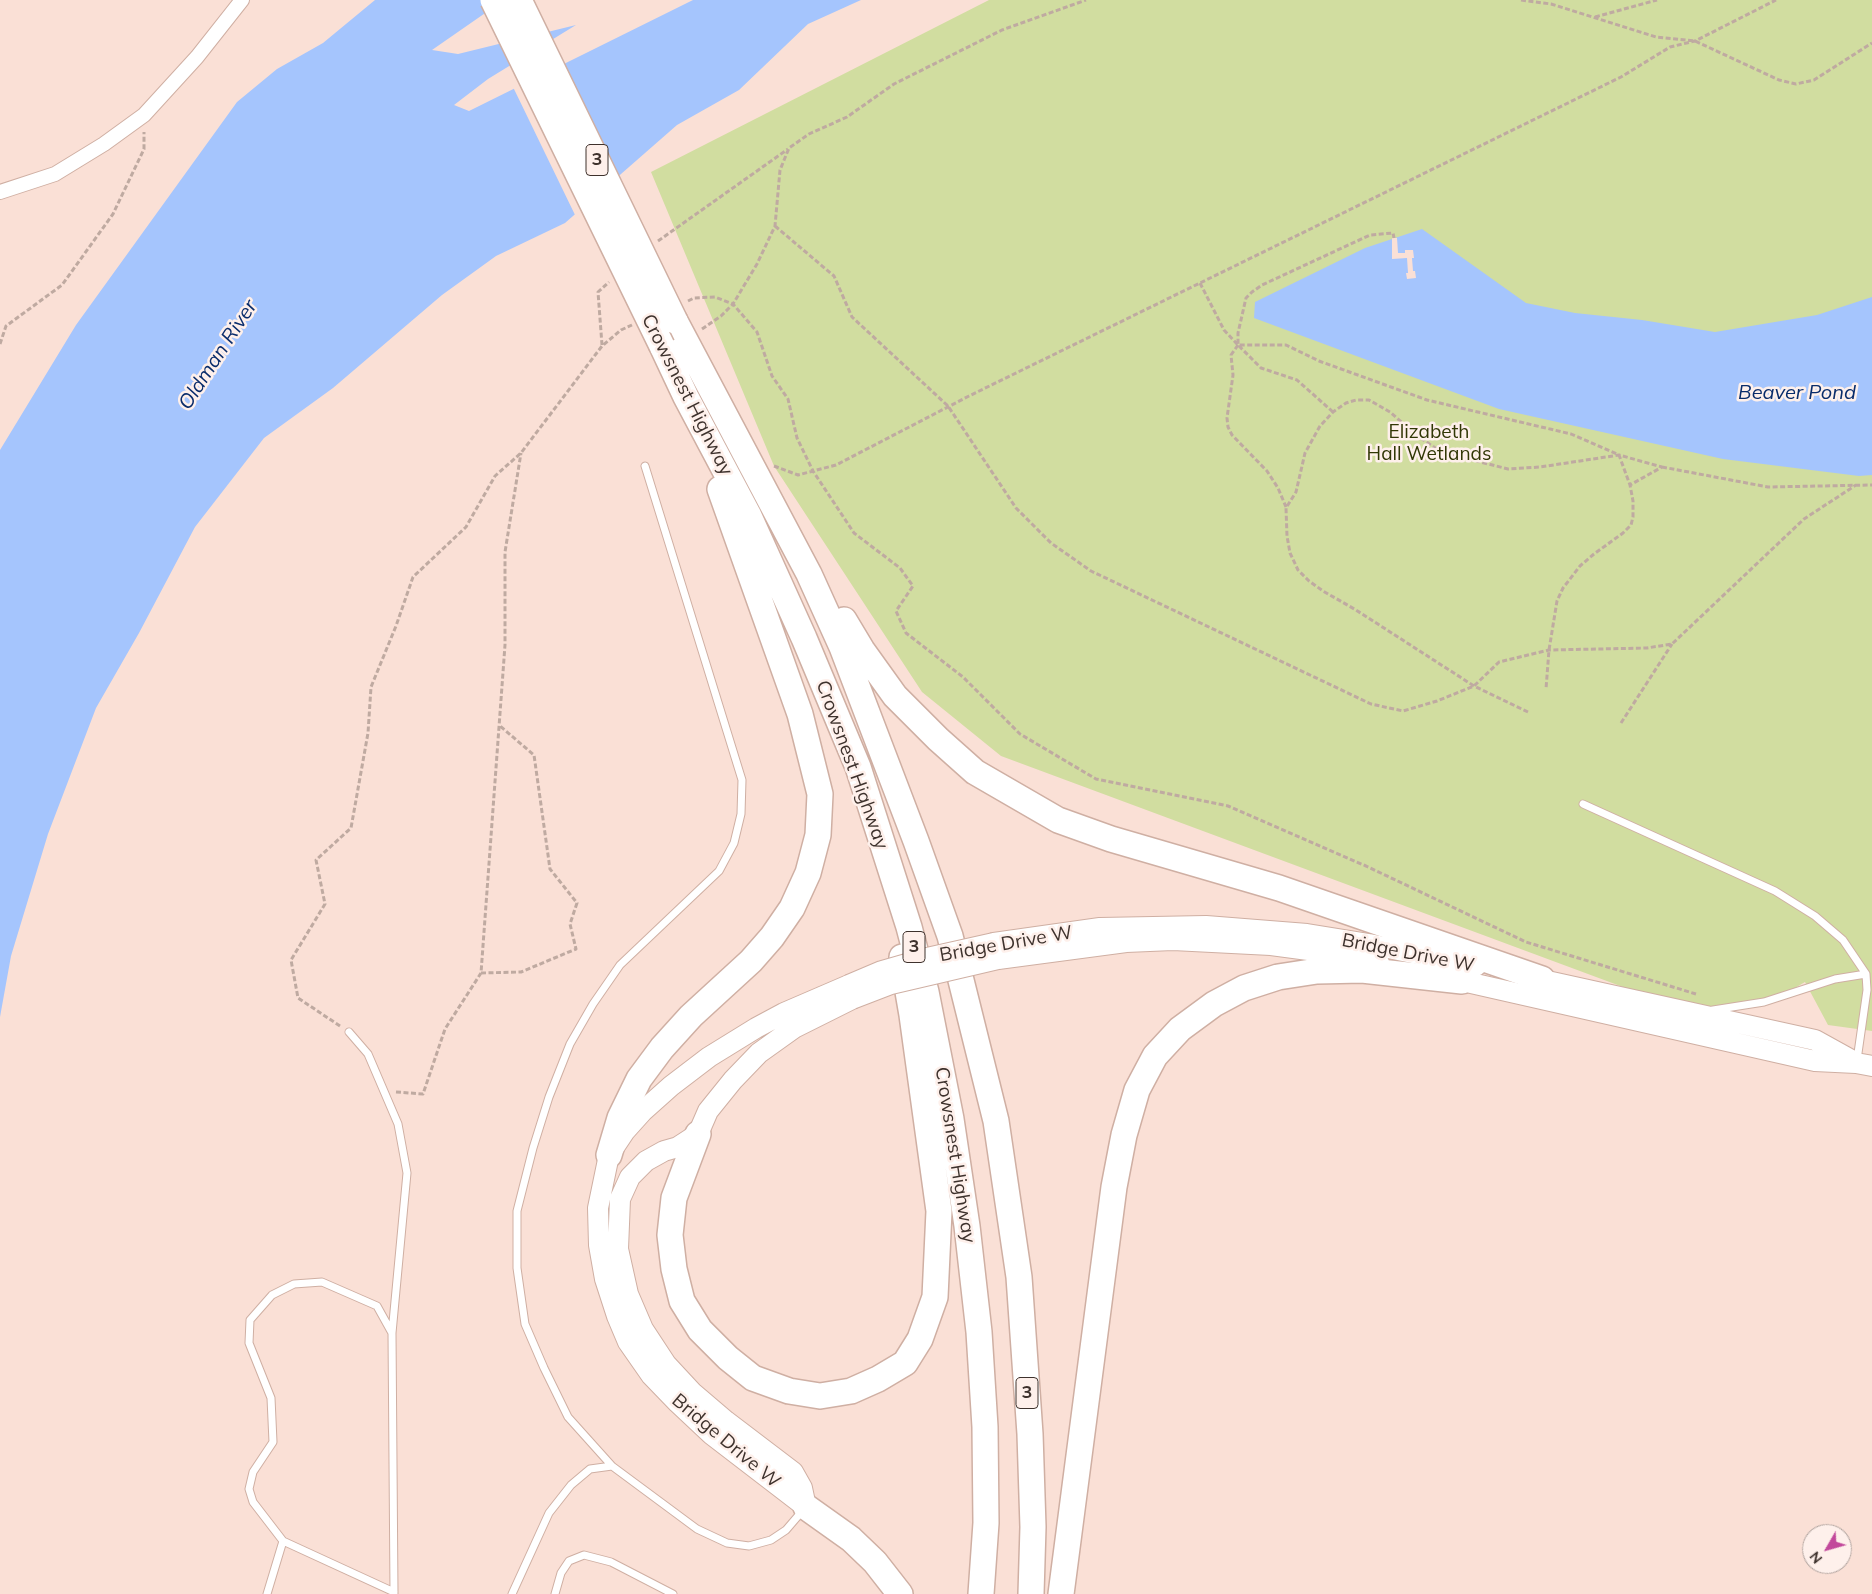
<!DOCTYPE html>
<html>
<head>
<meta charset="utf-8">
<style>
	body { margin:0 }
	#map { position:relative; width:1872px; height:1594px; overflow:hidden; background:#fae0d6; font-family:Mulish,sans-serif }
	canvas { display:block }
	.north { position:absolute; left:1802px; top:1524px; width:50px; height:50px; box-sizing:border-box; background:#fef0eb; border:1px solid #b1a49f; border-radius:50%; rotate:232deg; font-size:14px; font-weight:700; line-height:20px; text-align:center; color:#3e322d }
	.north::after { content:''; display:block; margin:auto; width:18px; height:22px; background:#c2489b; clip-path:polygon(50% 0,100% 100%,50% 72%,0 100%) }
</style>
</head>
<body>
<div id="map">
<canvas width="1872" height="1594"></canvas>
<div class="north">N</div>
</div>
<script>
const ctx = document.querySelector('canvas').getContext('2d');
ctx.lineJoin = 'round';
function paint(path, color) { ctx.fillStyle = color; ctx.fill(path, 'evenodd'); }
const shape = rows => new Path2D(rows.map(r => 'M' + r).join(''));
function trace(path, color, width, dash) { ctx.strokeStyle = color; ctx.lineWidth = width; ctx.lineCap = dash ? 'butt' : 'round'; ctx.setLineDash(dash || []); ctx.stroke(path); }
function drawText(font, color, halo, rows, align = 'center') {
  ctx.font = font + ' Mulish,sans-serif'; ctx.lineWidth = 5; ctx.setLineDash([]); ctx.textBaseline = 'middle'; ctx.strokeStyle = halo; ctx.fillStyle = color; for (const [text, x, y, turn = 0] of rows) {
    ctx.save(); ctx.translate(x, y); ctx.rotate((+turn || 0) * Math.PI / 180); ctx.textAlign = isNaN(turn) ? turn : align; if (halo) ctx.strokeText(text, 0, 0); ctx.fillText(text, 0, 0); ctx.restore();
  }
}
const green = shape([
	[989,0,1872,0,1872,1031,1828,1025,1805,982,1783,995,1693,1013,1001,756,922,692,774,466,651,172]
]);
const water = shape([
	[375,0,504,0,432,50,458,54,576,25,488,79,454,105,469,111,693,0,861,0,808,24,739,90,677,125,565,223,496,256,442,295,333,388,264,438,195,527,139,633,96,708,48,834,11,956,0,1017,0,450,76,325,237,102,277,69,323,43],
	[1422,229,1526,303,1575,313,1642,320,1715,332,1817,315,1872,297,1872,475,1859,476,1723,459,1499,409,1254,318,1255,302,1365,248]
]);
const pier = shape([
	[563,62,620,178,576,217,513,87],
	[1392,238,1397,238,1398,253,1405,253,1405,250,1413,250,1414,258,1412,258,1413,271,1415,271,1416,278,1407,279,1406,273,1408,273,1407,258,1392,259]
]);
const path = shape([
	[1521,0,1551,4,1656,37,1695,41,1779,80,1796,84,1814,80,1872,43],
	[1595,17,1657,0],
	[775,226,834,276,852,317,948,406,1016,508,1051,543,1091,571,1371,704,1403,711,1437,701,1474,686,1499,662,1549,650,1647,648,1672,644,1804,519,1856,485],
	[658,241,788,149],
	[1200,283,1224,330,1238,345,1286,345,1319,361,1427,400,1571,434,1619,455,1630,485],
	[688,301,694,298,715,297,733,304,757,332,772,376,788,399,797,438,813,471,854,533,900,568,913,586,896,611,906,633,963,677,1020,734,1096,779,1228,806,1366,866,1526,942,1696,994],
	[702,329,721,316,733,304,757,264,775,226,780,170,789,148,809,134,847,117,894,84,1002,30,1086,0],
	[0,344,6,326,62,285,113,214,144,149,144,132],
	[602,345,598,292,609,282],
	[1238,345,1231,355,1233,375,1227,418,1228,427,1232,435,1267,471,1278,488,1286,507],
	[1333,412,1297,380,1261,368,1238,345,1238,333,1246,298,1252,292,1262,285,1370,235,1393,233,1394,238],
	[774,466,798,475,836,465,969,396,1621,77,1670,47,1695,41,1776,0],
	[1662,467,1768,487,1872,485],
	[1528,712,1474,686,1356,610,1323,591,1309,581,1298,570,1290,553,1287,536,1286,508,1296,492,1305,453,1320,426,1333,412,1346,403,1356,400,1369,400,1390,412,1415,434,1441,452,1508,469,1540,467,1619,455,1662,467,1630,485,1633,501,1633,517,1631,525,1623,533,1594,554,1580,566,1563,588,1557,601,1549,650,1546,689],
	[1621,723,1672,644],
	[481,973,521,972,576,949,570,924,577,903,550,869,534,755,500,726],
	[340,1026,298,998,291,960,325,904,316,860,351,828,368,733,371,687,396,626,413,577,466,527,495,476,521,453,602,346,621,330,632,325],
	[396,1092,423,1094,445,1029,481,973,505,645,505,552,521,453]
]);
const lane = shape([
	[1583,804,1775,891,1815,916,1843,940,1866,974,1867,990,1857,1060],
	[1713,1010,1764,1002,1835,979,1866,974],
	[349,1032,368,1054,398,1124,407,1173,392,1333],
	[612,1466,568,1417,544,1368,525,1324,517,1268,517,1211,533,1148,549,1097,570,1044,593,1004,620,965,719,871,734,843,741,814,742,780,645,466],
	[394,1592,283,1541,253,1502,249,1489,253,1472,273,1442,271,1398,249,1343,250,1320,272,1295,294,1284,322,1282,377,1306,392,1333,394,1592,394,1594],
	[267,1594,283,1541],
	[512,1594,549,1513,571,1485,590,1469,612,1466,697,1529,727,1543,749,1546,771,1540,786,1530,804,1509],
	[555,1594,561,1573,569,1561,584,1555,611,1562,673,1594]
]);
const street = shape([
	[0,192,55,174,104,144,144,115,197,57,242,0]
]);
const secondary = shape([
	[994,943,1100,928,1206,926,1307,934,1369,944,1476,966],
	[998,959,1126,942,1173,940,1271,945,1331,953,1379,963],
	[1529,977,1815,1040,1853,1061],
	[1449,978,1815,1061,1856,1063,1872,1066],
	[806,1507,711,1434,678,1403,651,1375,628,1342,617,1316,605,1279,599,1245,598,1208,609,1155,625,1131,643,1111,671,1086,709,1057,756,1028,784,1013,849,985],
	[806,1507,802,1488,793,1472,726,1421,692,1392,666,1364,643,1329,628,1294,618,1249,620,1199,630,1177,646,1161,664,1151,678,1147,698,1134,708,1111,733,1080,759,1053,794,1028,852,999]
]);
const highway = shape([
	[675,321,809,574,842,647,916,841,950,936,996,1121,1019,1277,1030,1434,1033,1527,1031,1594],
	[662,346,686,397,748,514,804,638,858,767,909,927,926,992,951,1119,967,1226,979,1332,985,1427,986,1523,981,1594],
	[844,620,862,650,895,696,938,739,975,772,1058,820,1111,839,1279,888,1542,979],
	[698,1134,674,1198,670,1235,674,1269,682,1301,700,1330,728,1358,753,1378,789,1391,820,1396,851,1391,878,1379,905,1363,920,1339,935,1297,939,1211,912,1015,902,957],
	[609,1155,620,1118,639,1079,662,1048,691,1016,751,961,772,937,792,908,808,873,818,835,820,794,800,714,720,489],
	[806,1507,851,1539,875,1562,900,1594],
	[1061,1594,1114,1187,1124,1135,1137,1090,1155,1056,1180,1029,1214,1004,1244,988,1278,977,1317,971,1362,970,1462,981]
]);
const secondaryBridge = shape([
	[849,985,882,971,927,958,994,943],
	[852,999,891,984,998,959]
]);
const highwayBridge = shape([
	[493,0,662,346],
	[519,0,675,321]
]);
const shields = [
	[597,160,22],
	[914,947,22],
	[1027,1393,22]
];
const shieldNames = [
	["3",597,160],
	["3",914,947],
	["3",1027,1393]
];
const streetNames = [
	["Crowsnest Highway",687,395,63],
	["Crowsnest Highway",852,765,70],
	["Bridge Drive W",1006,944,-10],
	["Bridge Drive W",1408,953,11],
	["Crowsnest Highway",955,1155,81],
	["Bridge Drive W",726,1441,40]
];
const parkNames = [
	["Elizabeth",1429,432],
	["Hall Wetlands",1429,454]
];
const waterNames = [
	["Oldman River",218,355,-57],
	["Beaver Pond",1797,393]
];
paint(green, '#d1dda0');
paint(water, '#a5c5fd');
paint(pier, '#fae0d6');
trace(lane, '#cfafa3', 9);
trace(street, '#cfafa3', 16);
trace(secondary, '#cfafa3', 22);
trace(highway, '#cfafa3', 28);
trace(path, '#bfaaa1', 3, [5, 2.5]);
trace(lane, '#fff', 7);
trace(street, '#fff', 14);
trace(secondary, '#fff', 20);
trace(highway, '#fff', 25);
trace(secondaryBridge, '#cfafa3', 22, []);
trace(highwayBridge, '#cfafa3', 28, []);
trace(secondaryBridge, '#fff', 20);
trace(highwayBridge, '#fff', 25);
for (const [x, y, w] of shields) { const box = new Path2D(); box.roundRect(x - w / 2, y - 15.5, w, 31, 4); ctx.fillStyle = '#fef0eb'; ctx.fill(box); trace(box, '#3e322d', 1); }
drawText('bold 18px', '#3e322d', null, shieldNames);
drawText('19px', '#3e322d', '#fef0eb', streetNames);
drawText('19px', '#313705', '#fef0eb', parkNames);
drawText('italic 20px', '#092c6b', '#fef0eb', waterNames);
</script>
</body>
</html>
